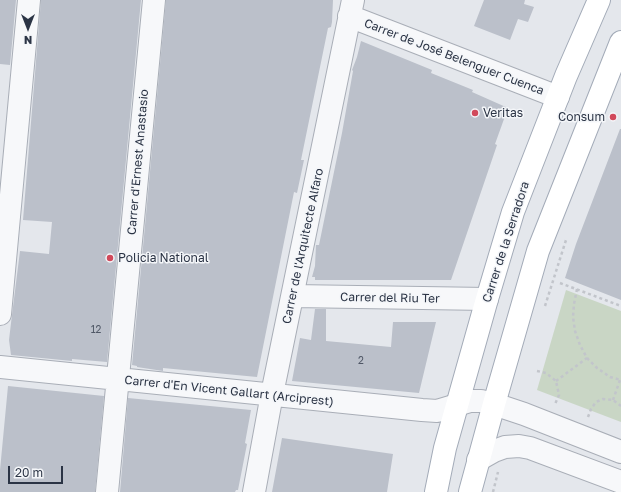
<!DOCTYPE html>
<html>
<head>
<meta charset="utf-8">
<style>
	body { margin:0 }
	#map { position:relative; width:621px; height:492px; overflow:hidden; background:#e4e7ec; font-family:"Golos Text",sans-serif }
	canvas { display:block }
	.north { position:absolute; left:8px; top:8px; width:40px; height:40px; -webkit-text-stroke:3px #f4f6f9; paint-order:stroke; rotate:180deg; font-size:11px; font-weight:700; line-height:16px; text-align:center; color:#2b3445 }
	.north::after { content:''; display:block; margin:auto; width:14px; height:18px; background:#2b3445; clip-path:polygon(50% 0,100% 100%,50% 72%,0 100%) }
	.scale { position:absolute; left:8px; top:466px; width:55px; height:18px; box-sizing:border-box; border:2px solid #2b3445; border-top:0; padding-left:5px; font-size:12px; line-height:14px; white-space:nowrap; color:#2b3445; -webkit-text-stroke:3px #f4f6f9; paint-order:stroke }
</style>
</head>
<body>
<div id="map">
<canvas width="621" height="492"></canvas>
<div class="north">N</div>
<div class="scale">20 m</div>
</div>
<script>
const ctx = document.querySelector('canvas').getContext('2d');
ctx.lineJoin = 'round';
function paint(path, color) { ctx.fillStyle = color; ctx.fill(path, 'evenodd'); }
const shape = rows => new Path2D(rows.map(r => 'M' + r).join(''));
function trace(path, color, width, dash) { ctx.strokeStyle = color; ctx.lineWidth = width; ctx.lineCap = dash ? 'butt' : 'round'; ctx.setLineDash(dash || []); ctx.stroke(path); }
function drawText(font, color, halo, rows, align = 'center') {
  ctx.font = font + ' "Golos Text",sans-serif'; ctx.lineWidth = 3; ctx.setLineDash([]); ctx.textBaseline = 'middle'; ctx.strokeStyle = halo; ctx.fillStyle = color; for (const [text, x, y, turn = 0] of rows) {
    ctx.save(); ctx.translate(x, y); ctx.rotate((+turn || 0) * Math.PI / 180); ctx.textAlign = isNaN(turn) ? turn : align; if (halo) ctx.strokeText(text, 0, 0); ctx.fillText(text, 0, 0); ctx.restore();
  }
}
const green = shape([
	[566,290,621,311,621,422,537,390]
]);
const building = shape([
	[0,0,16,0,10,65,0,64],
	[41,0,141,0,107,362,72,359,72,361,11,355,9,340,11,323,20,251,49,254,52,222,23,220],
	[166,0,333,0,332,22,331,27,328,28,301,160,304,160,297,193,294,192,257,377,163,368,163,371,137,367,137,366,132,365],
	[484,0,525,0,524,4,534,7,528,22,518,19,510,40,474,26],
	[361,41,432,70,431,73,473,90,472,92,508,108,495,144,497,145,451,280,315,280,315,277,312,277,315,266,316,245,319,245,342,133,353,71,352,70,357,57],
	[620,129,621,129,621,300,565,278,576,244],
	[315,309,326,309,326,341,391,347,393,322,436,322,419,393,292,381,300,338,311,340],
	[8,386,104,396,95,492,0,492,0,470],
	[128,398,251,410,245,443,247,444,238,490,236,490,235,492,120,492],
	[282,438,393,454,387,492,272,492]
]);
const path = shape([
	[560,283,621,306],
	[577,289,574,304,573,317,575,331,580,345,587,358,597,368,610,377,621,380],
	[545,306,566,240],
	[537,371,546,373,556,381,559,395,555,404],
	[556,381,587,358],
	[613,400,620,380],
	[588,417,591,409,596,402,603,399,613,400,621,406],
	[493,492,498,472]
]);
const minor = shape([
	[349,16,558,97],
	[293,296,487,299],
	[0,314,29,0],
	[0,367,422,410,437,411,470,401,481,401,494,404,524,414,621,452],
	[478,460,494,451,505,447,519,446,530,448,621,482],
	[107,492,154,0],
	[254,492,272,394,353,0]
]);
const major = shape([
	[436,492,445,448,487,299,513,212,566,76,599,0],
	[470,492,494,404,538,251,621,42]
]);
const markers = [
	[475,113,4,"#d1495b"],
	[613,117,4,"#d1495b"],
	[110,258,4,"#d1495b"]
];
const numberNames = [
	["12",96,330],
	["2",361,361]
];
const streetNames = [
	["Carrer de José Belenguer Cuenca",454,57,21],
	["Carrer d'Ernest Anastasio",138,162,-85],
	["Carrer de la Serradora",506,242,-72],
	["Carrer de l'Arquitecte Alfaro",303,246,-78],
	["Carrer del Riu Ter",390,298,1],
	["Carrer d'En Vicent Gallart (Arciprest)",229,391,6]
];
const poiNames = [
	["Veritas",483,113],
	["Consum",605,117,"right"],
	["Policia National",118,258]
];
paint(green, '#c9d6c5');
paint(building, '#bbc0ca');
trace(minor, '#a9aeb7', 24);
trace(major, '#a3abb8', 24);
trace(path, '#c2c5cb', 2.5, [3, 3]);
trace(minor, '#f7f8fa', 22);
trace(major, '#fff', 22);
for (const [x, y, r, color] of markers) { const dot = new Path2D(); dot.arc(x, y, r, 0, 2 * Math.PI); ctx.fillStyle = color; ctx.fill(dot); trace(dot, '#f4f6f9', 1.5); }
drawText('10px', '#4f5766', null, numberNames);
drawText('12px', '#2b3445', '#f4f6f9', streetNames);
drawText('12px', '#2b3445', '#f4f6f9', poiNames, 'left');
</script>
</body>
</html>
